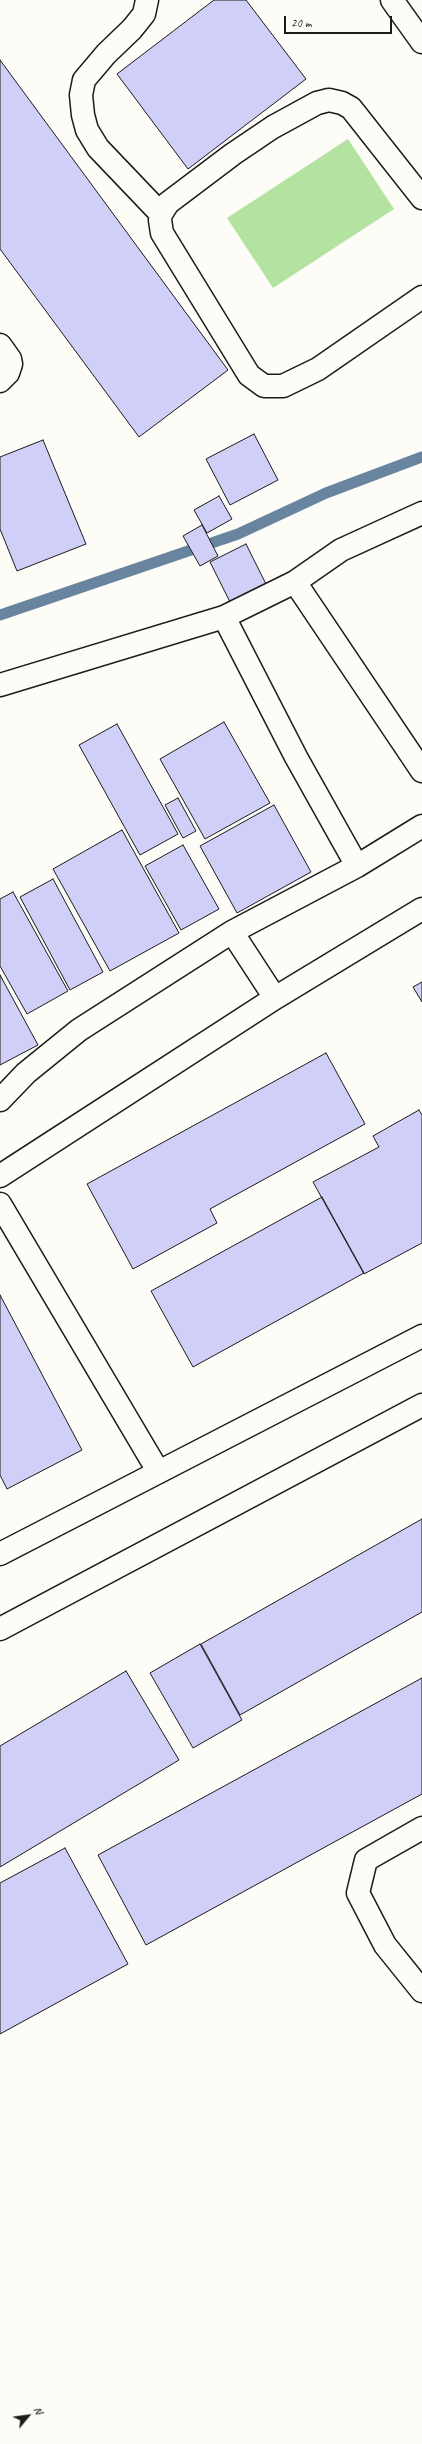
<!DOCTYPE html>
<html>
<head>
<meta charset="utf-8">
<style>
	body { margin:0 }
	#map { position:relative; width:422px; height:2444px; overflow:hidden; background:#fdfcf7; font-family:Caveat,sans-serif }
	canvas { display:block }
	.north { position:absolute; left:8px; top:2396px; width:40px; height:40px; -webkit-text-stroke:3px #fdfcf7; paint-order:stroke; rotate:61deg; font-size:11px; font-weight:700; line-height:16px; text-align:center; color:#1c1c1c }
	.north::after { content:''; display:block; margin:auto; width:14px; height:18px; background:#1c1c1c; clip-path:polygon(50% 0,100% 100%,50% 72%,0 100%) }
	.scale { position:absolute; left:284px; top:16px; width:108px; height:18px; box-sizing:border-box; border:2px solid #1c1c1c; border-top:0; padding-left:5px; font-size:12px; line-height:14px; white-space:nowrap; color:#1c1c1c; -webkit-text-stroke:3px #fdfcf7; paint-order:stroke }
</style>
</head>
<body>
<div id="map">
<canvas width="422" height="2444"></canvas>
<div class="north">N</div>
<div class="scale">20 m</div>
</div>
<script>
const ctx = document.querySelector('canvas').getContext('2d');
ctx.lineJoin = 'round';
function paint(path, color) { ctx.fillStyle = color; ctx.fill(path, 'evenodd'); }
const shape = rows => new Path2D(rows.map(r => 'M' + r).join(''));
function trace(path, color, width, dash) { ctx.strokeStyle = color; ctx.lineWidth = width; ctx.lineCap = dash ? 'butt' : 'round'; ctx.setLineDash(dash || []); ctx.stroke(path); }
const green = shape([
	[348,139,394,209,273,288,227,218]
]);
const stream = shape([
	[0,615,238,534,326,493,422,457]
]);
const building = shape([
	[214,0,246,0,306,79,188,169,117,74,214,0],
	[0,60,228,370,139,437,0,249,0,60],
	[254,434,278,480,230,505,206,459,254,434],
	[43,440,86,544,17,571,0,529,0,457,43,440],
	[219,496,232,519,207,533,194,510,219,496],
	[202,525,218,556,200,566,183,536,202,525],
	[246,544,269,590,233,608,210,562,246,544],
	[224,722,270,803,205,839,160,759,224,722],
	[117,724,178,834,140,855,79,745,117,724],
	[178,798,196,831,183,838,165,805,178,798],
	[274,805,311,872,237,913,200,846,274,805],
	[122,830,179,933,110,971,53,869,122,830],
	[183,845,219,909,181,930,145,866,183,845],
	[53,879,103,972,70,990,20,897,53,879],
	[13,892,68,991,27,1014,0,966,0,899,13,892],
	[0,975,38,1045,0,1065,0,975],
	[422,982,422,1002,413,987,422,982],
	[326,1053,365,1124,210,1209,217,1223,133,1269,87,1184,326,1053],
	[419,1110,422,1115,422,1243,364,1274,313,1182,379,1147,373,1136,419,1110],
	[322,1197,364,1273,193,1367,151,1291,322,1197],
	[0,1295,82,1450,7,1489,0,1475,0,1295],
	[422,1519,422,1612,240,1715,201,1644,422,1519],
	[200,1644,242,1720,193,1748,150,1673,200,1644],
	[126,1671,179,1760,0,1867,0,1746,126,1671],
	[422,1678,422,1794,146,1945,98,1855,422,1678],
	[65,1848,128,1964,0,2034,0,1883,65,1848]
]);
const minor = shape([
	[147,0,144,14,132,29,106,54,84,80,81,95,83,115,87,130,98,148,161,214],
	[422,198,351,108,342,103,329,100,317,103,273,127,233,154,168,203,161,214,160,220,162,233,249,375,264,386,283,386,318,369,422,297],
	[0,345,10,359,11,364,8,373,0,381],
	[295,582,422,771],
	[224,617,296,757,357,866],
	[0,685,224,617,295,582,341,550,422,513],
	[232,932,275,998],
	[0,1100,26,1073,79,1030,232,932,357,866,422,826],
	[0,1176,275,998,422,909],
	[0,1204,158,1471],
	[0,1554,422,1336],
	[0,1629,422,1405],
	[422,1828,366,1860,358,1893,385,1945,422,1991]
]);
const highway = shape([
	[392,0,422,42]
]);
paint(green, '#b3e2a1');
trace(stream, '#68849f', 11);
paint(building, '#d0cff8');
trace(building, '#1c1c1c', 1);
trace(minor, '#1c1c1c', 25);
trace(highway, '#1c1c1c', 25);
trace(minor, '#fdfcf7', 22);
trace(highway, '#fdfcf7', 22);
</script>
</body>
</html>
